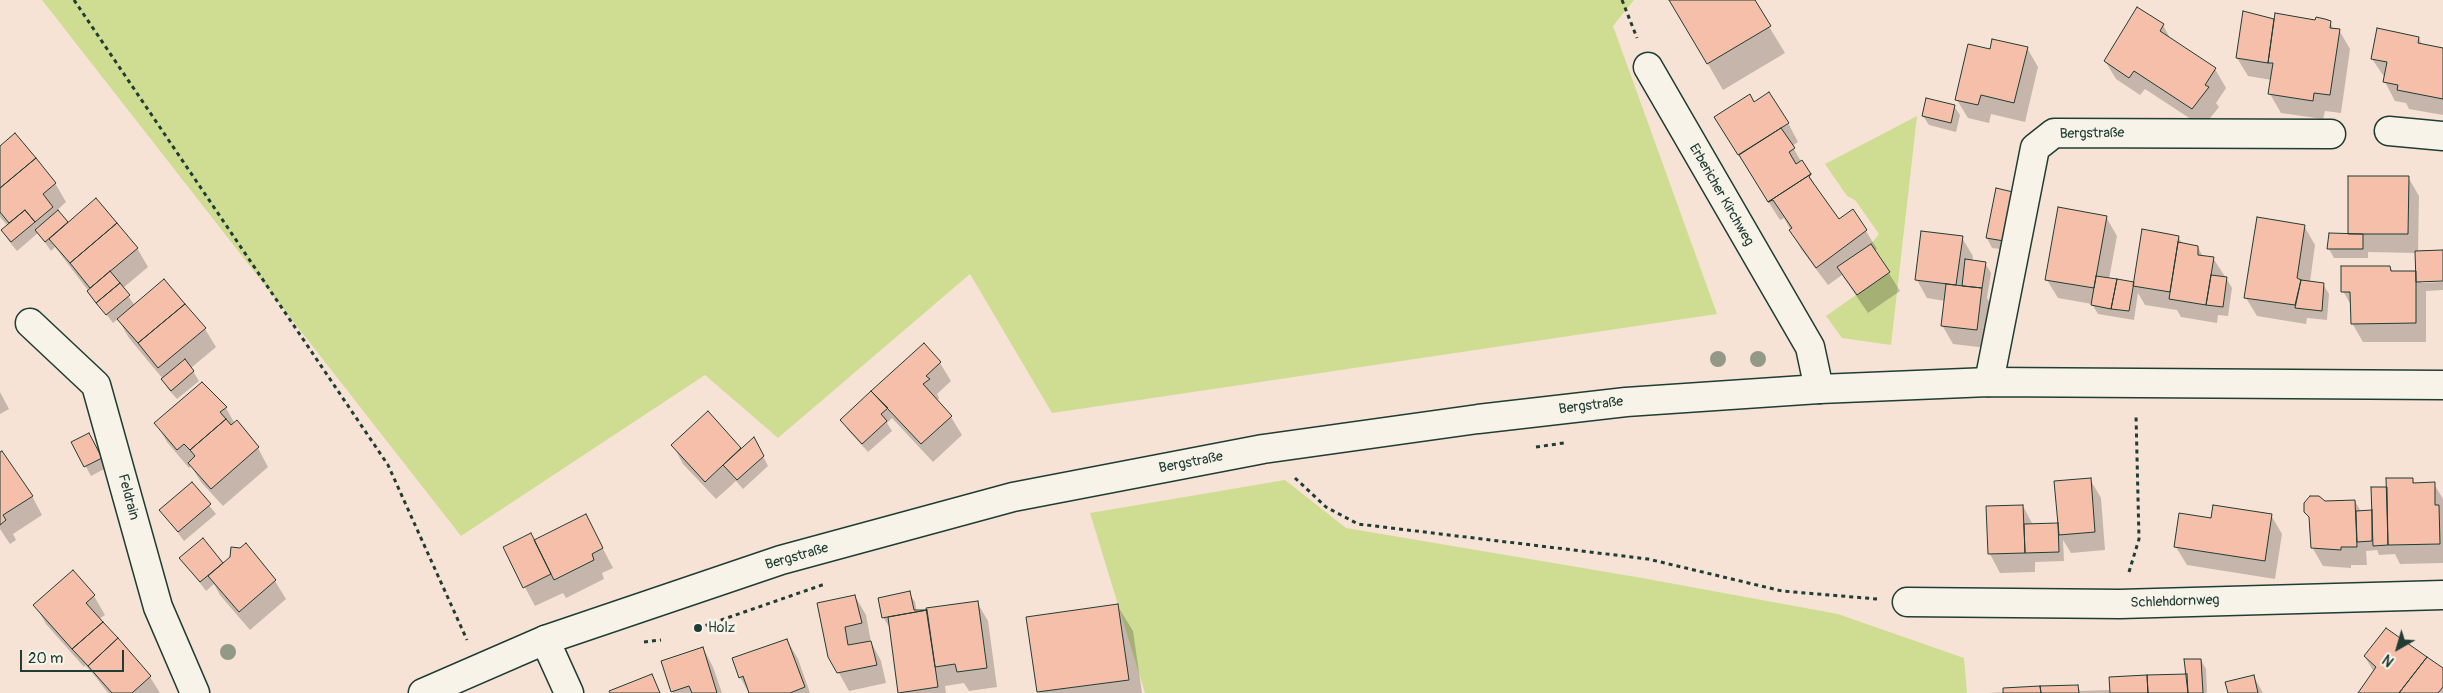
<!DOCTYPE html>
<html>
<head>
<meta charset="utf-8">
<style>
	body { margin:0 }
	#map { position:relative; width:2443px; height:693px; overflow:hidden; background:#f7e3d5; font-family:Pangolin,sans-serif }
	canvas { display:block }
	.north { position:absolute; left:2373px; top:623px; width:50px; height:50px; -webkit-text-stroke:4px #f7f3e8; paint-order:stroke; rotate:218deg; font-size:14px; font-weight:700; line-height:20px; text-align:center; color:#1f3d34 }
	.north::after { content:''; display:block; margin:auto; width:18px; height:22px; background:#1f3d34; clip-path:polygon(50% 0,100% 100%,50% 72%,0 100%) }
	.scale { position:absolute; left:20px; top:650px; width:104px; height:22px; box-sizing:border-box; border:2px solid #1f3d34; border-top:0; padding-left:6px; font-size:15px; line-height:18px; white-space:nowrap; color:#1f3d34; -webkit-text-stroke:4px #f7f3e8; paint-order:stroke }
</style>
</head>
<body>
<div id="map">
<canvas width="2443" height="693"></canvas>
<div class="north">N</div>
<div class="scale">20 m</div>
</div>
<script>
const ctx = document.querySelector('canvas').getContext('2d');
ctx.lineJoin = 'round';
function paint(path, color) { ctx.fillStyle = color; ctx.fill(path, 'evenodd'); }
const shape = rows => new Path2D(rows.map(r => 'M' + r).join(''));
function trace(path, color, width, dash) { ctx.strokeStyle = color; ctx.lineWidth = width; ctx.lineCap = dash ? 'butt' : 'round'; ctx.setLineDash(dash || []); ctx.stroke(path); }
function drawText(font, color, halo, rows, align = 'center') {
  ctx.font = font + ' Pangolin,sans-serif'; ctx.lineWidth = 5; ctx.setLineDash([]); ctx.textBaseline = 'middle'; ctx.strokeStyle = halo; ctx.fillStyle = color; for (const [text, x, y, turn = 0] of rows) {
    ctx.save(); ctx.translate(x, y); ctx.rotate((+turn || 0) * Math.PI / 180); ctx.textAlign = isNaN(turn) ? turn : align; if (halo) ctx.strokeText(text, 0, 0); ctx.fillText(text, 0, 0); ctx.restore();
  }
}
const green = shape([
	[42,0,1634,0,1613,26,1717,314,1052,413,970,274,778,438,705,375,461,536],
	[1917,116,1891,345,1842,338,1826,316,1890,271,1871,244,1879,234,1855,200,1847,196,1825,164],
	[1285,480,1346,528,1642,578,1838,614,1964,658,1967,693,1145,693,1090,513]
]);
const shadow = shape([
	[1671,0,1753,0,1785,53,1723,90],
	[2244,12,2275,20,2330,22,2334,30,2339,30,2350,49,2341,113,2325,111,2323,119,2281,113,2270,94,2272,80,2248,76,2237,58],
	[2163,25,2171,40,2215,69,2226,88,2216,103,2219,107,2203,127,2145,89,2140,95,2116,79,2105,61],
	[2419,38,2422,45,2443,49,2443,115,2409,109,2406,103,2395,101,2385,82,2385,78,2372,59],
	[2027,48,2038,67,2025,122,1991,114,1989,123,1968,118,1957,100,1991,51],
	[1754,103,1788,123,1798,142,1792,146,1821,195,1839,221,1853,211,1866,231,1877,249,1875,251,1900,291,1868,313,1842,275,1828,285,1801,249,1784,218,1780,220,1715,118],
	[1954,106,1960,115,1956,132,1929,125,1923,116],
	[0,148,55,183,66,202,55,212,56,214,58,212,68,224,137,248,148,267,123,288,135,306,205,329,216,347,191,368,199,381,177,399,168,389,163,379,129,338,118,319,113,323,55,247,51,251,38,233,17,251,8,240,3,231,8,226,0,217],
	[2408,177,2419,196,2418,252,2443,252,2443,280,2421,280,2421,283,2443,282,2443,290,2426,291,2426,342,2363,342,2352,323,2352,307,2343,291,2390,267,2393,272,2417,272,2417,253,2368,252,2368,258,2334,258,2329,249,2330,235,2350,235],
	[2013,193,2009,250,1992,248,1987,238],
	[2106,217,2117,236,2109,279,2135,283,2178,237,2183,244,2198,247,2203,257,2213,258,2226,278,2232,288,2228,316,2218,315,2217,323,2181,317,2177,310,2145,305,2138,293,2134,320,2098,314,2092,304,2058,298,2047,280],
	[2304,226,2315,245,2310,282,2323,284,2329,294,2327,320,2307,318,2306,324,2257,316,2246,298],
	[1962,238,1973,256,1972,262,1985,263,1991,273,1987,298,1993,308,1987,348,1953,344,1942,325,1945,301,1927,298,1917,280],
	[924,345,940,363,951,381,937,394,939,398,937,401,951,417,962,435,933,462,892,418,887,423,892,431,868,452,847,429,842,420],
	[0,392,9,409,0,414],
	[226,408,235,424,258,448,268,467,223,506,201,482,191,466,189,468,167,442,156,423],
	[708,412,741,450,759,448,768,466,743,489,736,481,716,499,683,464,673,445],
	[73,443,94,444,106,468,91,476],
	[0,454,32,496,42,515,13,534,16,540,10,544,0,529],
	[2090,479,2101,498,2105,550,2071,553,2063,540,2064,561,2035,562,2035,572,2000,573,1990,554,2023,506,2033,525,2059,524],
	[2412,479,2415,484,2434,484,2443,499,2443,563,2400,564,2395,554,2379,555,2377,550,2366,551,2367,565,2351,565,2351,568,2323,566,2312,547,2311,521,2306,512,2324,502,2355,501,2361,512,2373,511,2388,488],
	[192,484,216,514,184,541,161,510],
	[2271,515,2282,534,2275,579,2187,565,2176,547,2212,520],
	[586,516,613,568,602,573,604,579,566,598,563,593,535,606,504,548,534,542],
	[203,540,223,564,275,581,286,599,250,630,220,595,214,584,206,591,181,558],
	[72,572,94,596,105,615,99,619,150,677,160,693,108,693,94,675,85,665,84,667,46,624,35,605],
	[909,593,915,602,917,613,977,602,988,621,997,687,969,691,964,683,945,686,946,693,900,693,891,626,889,627,883,617],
	[855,596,866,615,871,642,881,661,886,683,849,691,830,657],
	[1117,605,1133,631,1142,693,1038,693],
	[787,640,798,659,810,693,749,693,740,677],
	[703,648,713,667,722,693,673,693,662,662],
	[2365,657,2443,670,2443,693,2359,693,2374,672],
	[2201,660,2206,669,2207,693,1988,693,2078,687,2080,691,2111,690,2187,676],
	[2254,677,2263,693,2229,693]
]);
const building = shape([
	[1669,0,1755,0,1771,26,1707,64,1669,0],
	[2137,7,2164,24,2160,31,2216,68,2205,85,2209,87,2192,109,2134,71,2129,78,2104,61,2137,7],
	[2243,11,2274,19,2268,63,2236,58,2243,11],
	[2275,13,2315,20,2316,17,2325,19,2331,21,2330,28,2340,29,2330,95,2314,93,2313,101,2268,94,2273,63,2268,63,2275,13],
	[2377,28,2419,37,2418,43,2443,48,2443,99,2397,90,2398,85,2383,82,2387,62,2371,59,2377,28],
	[1992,39,2028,47,2014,103,1981,95,1978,105,1955,100,1968,44,1990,49,1992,39],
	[1769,92,1789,123,1738,155,1714,117,1750,94,1754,102,1769,92],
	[1926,98,1955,105,1951,123,1922,116,1926,98],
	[1781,128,1795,148,1789,152,1796,164,1802,160,1811,174,1768,202,1739,155,1781,128],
	[15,133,36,158,0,188,0,146,15,133],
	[36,158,56,183,43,194,53,207,35,222,25,210,9,223,0,212,0,188,36,158],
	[1811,174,1809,177,1839,219,1853,209,1867,230,1816,268,1789,230,1792,228,1773,200,1768,202,1811,174],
	[2348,176,2409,176,2408,234,2348,234,2348,176],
	[1996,188,2013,192,2004,241,1986,238,1996,188],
	[96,198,117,223,70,263,49,239,96,198],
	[2058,207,2107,216,2094,288,2045,280,2058,207],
	[25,210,35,222,11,242,1,230,25,210],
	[58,210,68,222,45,242,35,230,58,210],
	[2257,217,2305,225,2297,278,2301,280,2295,305,2244,298,2257,217],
	[117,223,138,248,90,288,70,263,117,223],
	[2142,229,2179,236,2170,292,2133,286,2142,229],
	[1921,231,1963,236,1956,285,1915,280,1921,231],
	[2329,233,2363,234,2363,249,2327,249,2329,233],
	[2178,242,2198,246,2198,255,2214,257,2206,305,2169,299,2178,242],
	[1871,244,1890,272,1857,295,1837,267,1871,244],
	[2443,250,2443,281,2416,282,2415,251,2443,250],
	[1965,259,1986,262,1982,288,1962,286,1965,259],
	[2341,266,2390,266,2391,271,2416,271,2416,323,2351,324,2350,292,2341,292,2341,266],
	[110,271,120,283,96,303,87,291,110,271],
	[2211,275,2227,277,2223,307,2206,305,2211,275],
	[2096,276,2117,279,2111,309,2091,305,2096,276],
	[164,279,185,304,138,343,117,319,164,279],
	[2117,279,2134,282,2129,311,2111,309,2117,279],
	[2301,280,2324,283,2322,311,2295,308,2301,280],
	[120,283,130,295,106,315,96,303,120,283],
	[1946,284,1982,288,1977,330,1941,326,1946,284],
	[185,304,206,328,158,368,138,343,185,304],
	[924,343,941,362,926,376,930,379,923,384,952,416,921,444,871,391,924,343],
	[185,359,194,371,171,391,161,379,185,359],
	[202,382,227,407,220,412,226,419,190,450,184,444,177,450,154,423,202,382],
	[871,391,888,408,881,414,887,421,862,444,840,420,871,391],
	[708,411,741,448,705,482,671,445,708,411],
	[226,419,231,425,237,420,259,447,211,489,188,463,195,456,190,450,226,419],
	[89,433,102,458,84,467,71,442,89,433],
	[754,437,764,456,737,480,723,465,754,437],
	[2,451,33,496,3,515,6,520,0,525,0,452,2,451],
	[2091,478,2095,532,2059,535,2054,481,2091,478],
	[2386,478,2413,478,2413,483,2435,482,2435,505,2439,505,2440,544,2388,545,2386,478],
	[192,482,211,504,178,532,159,510,192,482],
	[2371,487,2387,487,2388,545,2373,546,2371,487],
	[2310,496,2319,496,2325,501,2355,500,2357,547,2341,547,2341,550,2311,548,2309,517,2304,512,2304,503,2310,496],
	[2023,505,2025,553,1988,554,1986,506,2023,505],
	[2213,505,2272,514,2265,561,2174,547,2179,513,2211,518,2213,505],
	[2372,510,2372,541,2357,542,2356,511,2372,510],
	[586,514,603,548,592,554,594,560,554,580,534,540,586,514],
	[2058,523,2059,552,2025,553,2024,524,2058,523],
	[531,533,551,574,523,588,503,547,531,533],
	[203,538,223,563,200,582,179,558,203,538],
	[246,543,276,580,239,612,208,576,230,557,231,547,240,548,246,543],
	[73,570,95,595,86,603,103,622,72,649,33,605,73,570],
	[910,591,914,610,927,610,882,618,878,598,910,591],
	[855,595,862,623,845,627,848,645,871,641,877,665,837,673,828,657,817,603,855,595],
	[978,601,987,668,957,672,955,664,935,667,926,608,978,601],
	[1118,604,1129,680,1037,692,1026,617,1118,604],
	[927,610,938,687,898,693,888,617,927,610],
	[103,622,118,638,88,666,72,649,103,622],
	[2386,628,2427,657,2399,693,2358,693,2376,667,2364,656,2386,628],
	[118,638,151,676,132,693,112,693,88,666,118,638],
	[787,639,805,687,790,693,749,693,743,676,739,678,732,658,787,639],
	[703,647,717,693,692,693,689,686,671,692,661,661,703,647],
	[2427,657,2443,668,2443,687,2438,693,2399,693,2427,657],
	[2184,659,2201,659,2203,693,2188,693,2184,659],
	[652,674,660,693,610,693,609,691,652,674],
	[2187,674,2188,693,2148,693,2147,675,2187,674],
	[2147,675,2148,693,2110,693,2109,677,2147,675],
	[2254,675,2258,693,2228,693,2225,682,2254,675],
	[2078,685,2079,693,2041,693,2040,686,2078,685],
	[2040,686,2041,693,2003,693,2003,688,2040,686]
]);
const path = shape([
	[74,0,388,465,467,640],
	[1622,0,1637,38],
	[1536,447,1564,443],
	[1295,478,1326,507,1358,524,1648,559,1782,591,1877,599],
	[2129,572,2139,539,2136,415],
	[698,628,825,584],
	[644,642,661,640]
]);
const minor = shape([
	[1648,67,1810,347,1819,389],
	[2389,131,2443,136],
	[30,323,96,385,158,607,195,693],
	[1989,382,2035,148,2054,133,2331,134],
	[1907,602,2120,604,2443,595],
	[545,640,569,693]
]);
const tertiary = shape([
	[423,693,545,640,781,560,1013,497,1263,449,1478,419,1626,402,1819,389,1989,382,2443,385]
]);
const trees = [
	[1718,359],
	[1758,359],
	[228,652]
];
const markers = [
	[698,628,5,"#1f3d34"]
];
const streetNames = [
	["Bergstraße",2092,134,-1],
	["Erbericher Kirchweg",1721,195,60],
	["Bergstraße",1591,406,-7],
	["Bergstraße",1191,463,-11],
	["Feldrain",128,497,75],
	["Bergstraße",797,557,-16],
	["Schlehdornweg",2175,602,-2]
];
const poiNames = [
	["Holz",708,628]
];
paint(green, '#cedd91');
paint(shadow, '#0003');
paint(building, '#f6bfa9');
trace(building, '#1f3d34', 1);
trace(minor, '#1f3d34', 31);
trace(tertiary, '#1f3d34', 31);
trace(path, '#1f3d34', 3, [4, 4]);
trace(minor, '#f7f3e8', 28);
trace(tertiary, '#f7f3e8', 28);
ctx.fillStyle = '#939987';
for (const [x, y] of trees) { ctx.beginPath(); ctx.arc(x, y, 8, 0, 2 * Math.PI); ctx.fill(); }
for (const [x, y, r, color] of markers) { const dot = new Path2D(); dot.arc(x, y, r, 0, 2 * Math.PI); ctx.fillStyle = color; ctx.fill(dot); trace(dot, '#f7f3e8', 2); }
drawText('14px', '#1f3d34', '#f7f3e8', streetNames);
drawText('14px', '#1f3d34', '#f7f3e8', poiNames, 'left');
</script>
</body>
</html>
